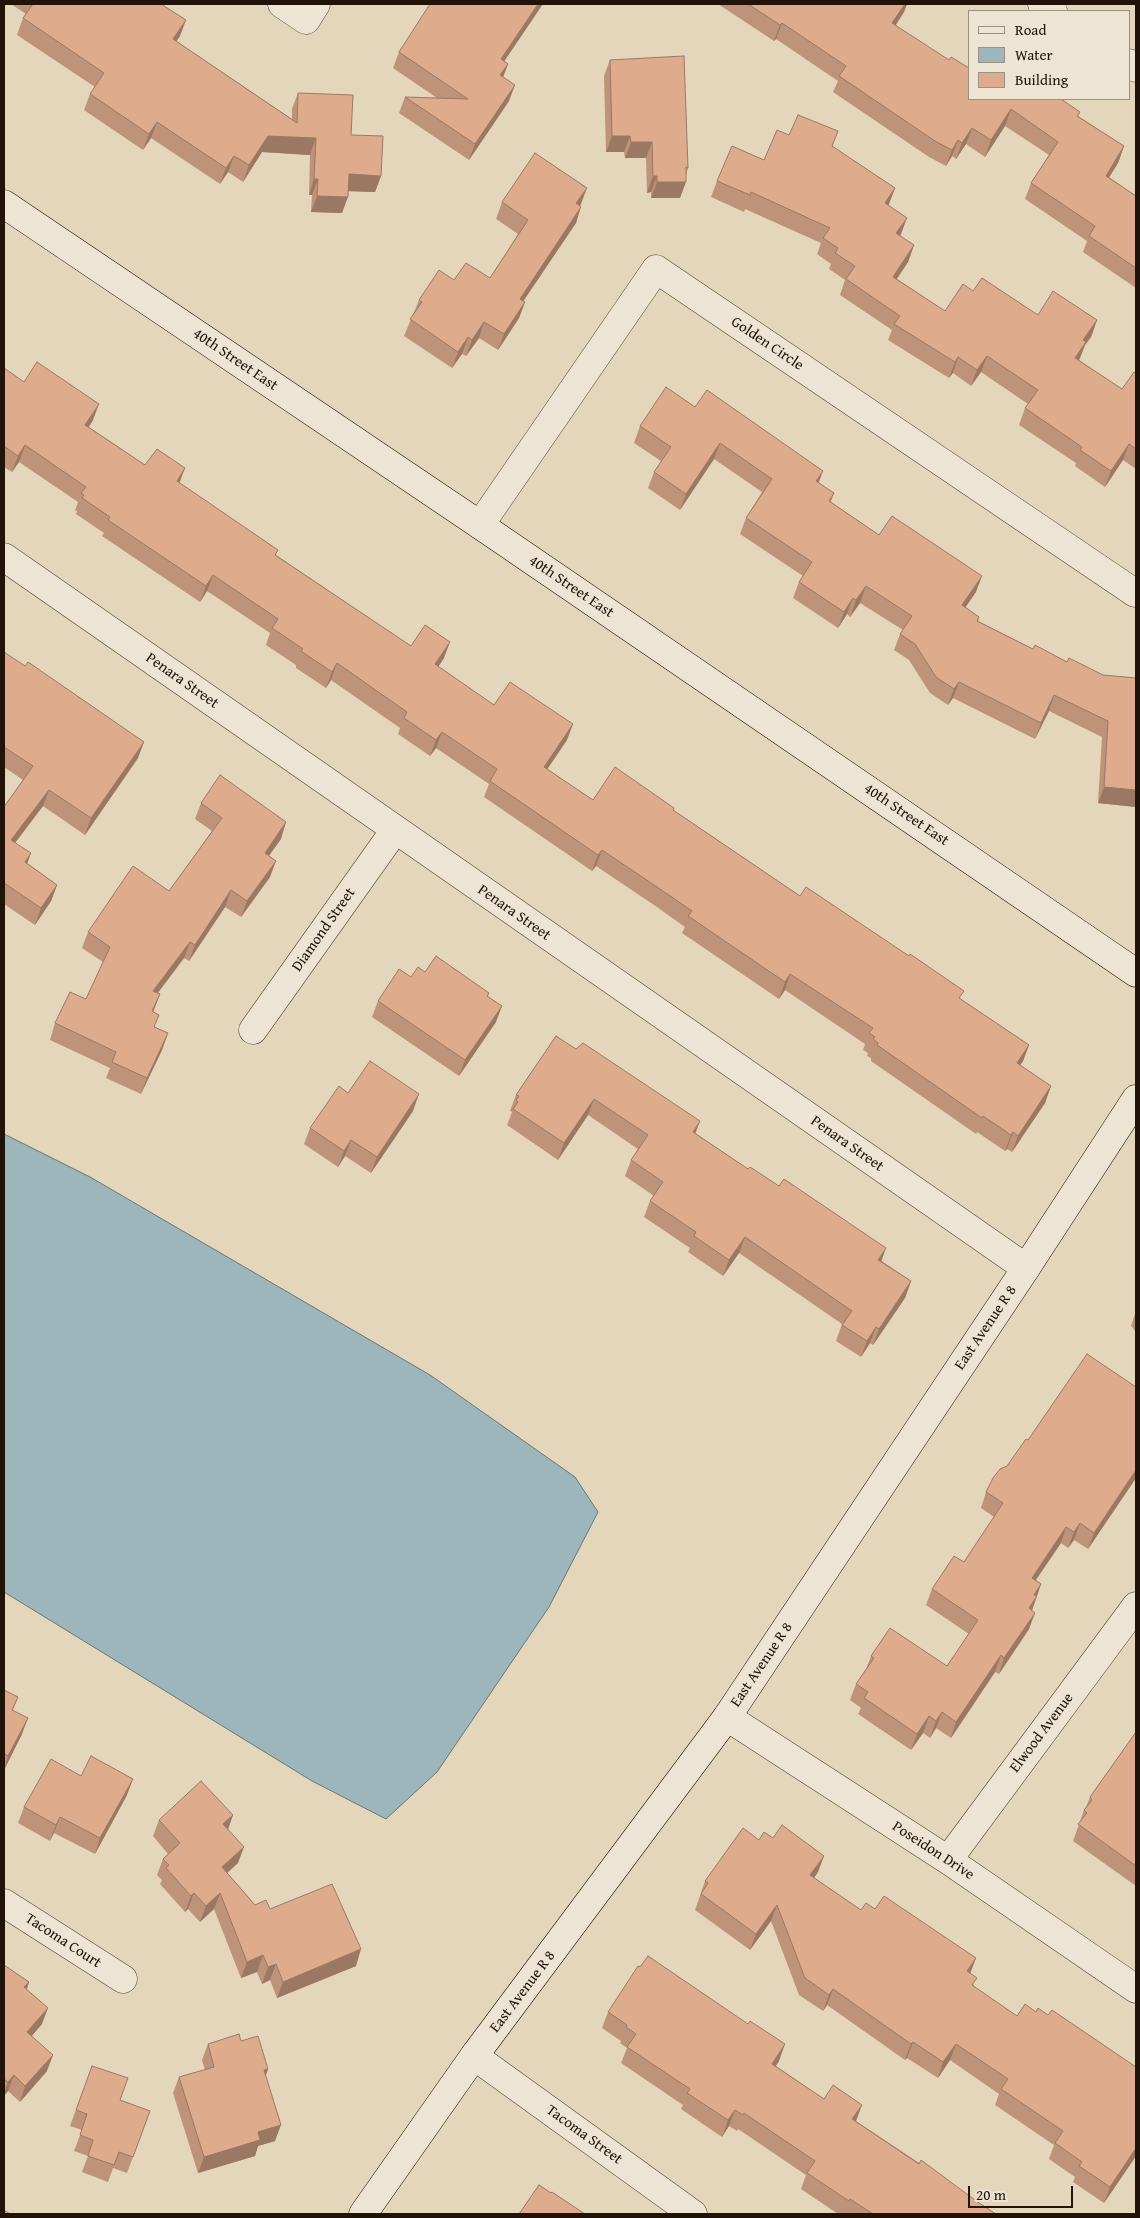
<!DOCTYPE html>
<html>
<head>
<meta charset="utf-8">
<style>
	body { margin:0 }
	#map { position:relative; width:1140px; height:2218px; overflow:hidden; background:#e4d6bb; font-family:"Gentium Book Plus",serif }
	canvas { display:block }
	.frame { position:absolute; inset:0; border:5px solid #221308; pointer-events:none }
	.legend { position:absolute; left:968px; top:10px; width:162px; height:90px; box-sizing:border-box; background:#ede4d3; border:1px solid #9c9082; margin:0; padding:6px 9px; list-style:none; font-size:15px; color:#221308 }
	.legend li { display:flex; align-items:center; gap:10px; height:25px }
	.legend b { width:25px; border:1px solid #9c9082 }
	.scale { position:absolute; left:968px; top:2186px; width:105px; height:22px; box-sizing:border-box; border:2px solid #221308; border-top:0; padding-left:6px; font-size:15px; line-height:18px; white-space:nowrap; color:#221308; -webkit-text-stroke:4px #ede4d3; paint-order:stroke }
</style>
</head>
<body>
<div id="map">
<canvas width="1140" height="2218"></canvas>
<div class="frame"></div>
<ul class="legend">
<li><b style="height:6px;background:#ede4d3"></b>Road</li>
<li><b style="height:14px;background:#9cb6bc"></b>Water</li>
<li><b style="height:14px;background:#deab8d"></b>Building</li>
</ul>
<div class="scale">20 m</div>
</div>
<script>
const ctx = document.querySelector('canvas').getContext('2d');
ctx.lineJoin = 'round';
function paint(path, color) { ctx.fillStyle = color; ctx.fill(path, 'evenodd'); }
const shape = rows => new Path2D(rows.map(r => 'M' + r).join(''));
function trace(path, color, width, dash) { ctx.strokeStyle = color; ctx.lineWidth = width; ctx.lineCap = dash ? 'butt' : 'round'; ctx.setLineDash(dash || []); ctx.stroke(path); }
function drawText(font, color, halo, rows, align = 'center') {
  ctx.font = font + ' "Gentium Book Plus",serif'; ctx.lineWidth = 4; ctx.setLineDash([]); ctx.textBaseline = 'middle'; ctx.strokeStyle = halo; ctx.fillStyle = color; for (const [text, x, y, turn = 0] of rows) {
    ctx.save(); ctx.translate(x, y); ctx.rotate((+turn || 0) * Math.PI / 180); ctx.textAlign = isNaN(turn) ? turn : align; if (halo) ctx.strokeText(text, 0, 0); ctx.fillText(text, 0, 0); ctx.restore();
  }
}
const water = shape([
	[4,1134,90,1177,430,1375,575,1477,598,1512,549,1607,437,1772,386,1819,312,1781,4,1592,4,1134]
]);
const street = shape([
	[282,4,306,20,316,4],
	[1042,4,1053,11],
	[1129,63,1136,68],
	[480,525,656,269,1135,593,1136,592],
	[4,557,1026,1268],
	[253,1030,395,830],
	[727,1717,948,1860,1136,1989],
	[948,1860,1136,1606],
	[4,1903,123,1979],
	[474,2056,693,2214]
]);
const secondary = shape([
	[4,204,480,525,1136,973],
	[363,2214,474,2056,727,1717,1026,1268,1136,1099]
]);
const wall = shape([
	[11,4,161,4,180,36,176,41,292,119,292,109,298,93,351,135,381,176,375,192,348,191,342,213,311,212,312,195,309,195,310,155,262,152,243,182,228,172,220,184,151,138,143,150,84,110,90,94,95,87,17,35,23,18,26,14],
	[718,4,907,4,904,12,896,25,969,99,1080,112,1078,116,1124,146,1118,163,1109,177,1136,196,1136,288,1083,252,1087,241,1025,199,1031,183,1049,155,1005,126,985,157,966,144,956,159,952,156,946,166,929,157,833,92,838,81,776,39,774,41],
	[399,52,504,61,508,64,503,77,509,101,469,160,399,113,405,97,437,98,393,68],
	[610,60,688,168,680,198,651,198,651,192,647,193,646,158,625,158,624,152,606,152,604,76],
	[838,131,832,147,895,188,888,206,901,234,900,236,914,245,908,262,897,279,945,311,973,291,1038,315,1097,320,1091,337,1085,345,1079,360,1122,389,1136,373,1136,469,1123,460,1105,487,1075,466,1076,463,1019,425,1025,408,1028,404,981,372,971,386,953,373,949,378,888,340,892,330,840,295,845,280,829,269,831,264,817,254,821,243,745,209,744,212,711,197,717,181,764,160],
	[502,202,581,204,580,206,576,223,523,301,525,302,519,318,498,350,479,338,466,356,462,354,452,368,404,336,419,300,454,280,490,278,518,234,496,219],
	[4,368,24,382,93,420,89,427,145,465,180,483,276,555,411,646,444,658,438,667,494,705,567,740,547,769,593,800,673,810,800,896,961,999,1029,1045,1023,1061,1020,1065,1051,1086,1045,1103,1012,1152,1007,1149,1005,1151,977,1132,976,1134,871,1061,871,1058,867,1056,868,1053,863,1050,865,1044,785,990,779,999,682,933,685,927,654,905,596,866,592,871,484,797,489,784,436,748,430,756,398,734,400,728,331,680,326,688,296,668,296,665,266,645,270,633,207,591,200,602,102,536,104,533,76,514,77,511,75,510,78,502,19,462,12,472,4,467],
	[695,407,819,483,834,493,831,502,879,535,976,592,965,607,979,617,978,621,1033,649,1103,675,1136,807,1098,803,1102,737,1049,711,1035,739,953,698,948,705,930,693,909,660,894,650,900,634,903,630,860,603,850,617,847,614,838,628,793,598,799,582,803,576,740,534,746,518,762,492,714,459,680,510,648,488,654,472,661,461,634,443,640,426],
	[4,652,138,758,85,835,43,806,15,843,27,863,57,885,51,901,35,925,4,904,4,807,23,780,4,767],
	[201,803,281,839,269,856,270,877,241,917,225,907,189,961,184,958,158,993,153,1012,155,1027,168,1033,162,1050,141,1094,106,1078,110,1068,50,1040,55,1023,86,999,103,962,82,948,88,932,169,891,212,831,195,819],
	[425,972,489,993,488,996,496,1022,459,1076,372,1017,378,1001,411,977],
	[556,1036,695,1133,911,1281,905,1298,873,1345,870,1343,861,1357,836,1341,842,1324,739,1253,723,1276,688,1252,690,1248,644,1217,650,1201,654,1196,625,1176,631,1160,638,1149,588,1115,558,1160,507,1125,512,1112,510,1111,516,1095],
	[348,1093,413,1111,371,1173,345,1156,338,1167,304,1144,310,1128],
	[1136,1311,1136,1332,1131,1326],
	[1136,1387,1136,1478,1088,1549,1074,1540,1068,1548,1061,1543,1036,1580,1041,1584,1032,1611,1029,1629,999,1674,995,1672,951,1738,936,1728,930,1738,923,1733,911,1750,858,1714,861,1708,850,1700,856,1684,866,1669,871,1656,947,1666,969,1634,926,1605,932,1589,964,1562,994,1517,981,1508,986,1492,1028,1440],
	[4,1690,18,1697,13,1710,22,1734,4,1770],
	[1136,1732,1136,1886,1073,1841,1084,1810,1086,1807,1090,1797],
	[81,1776,127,1795,95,1854,54,1833,50,1841,18,1823,24,1807],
	[233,1815,228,1829,238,1863,227,1873,255,1905,270,1909,356,1966,277,1998,270,1980,262,1984,257,1972,241,1978,214,1909,200,1922,188,1909,185,1912,160,1884,162,1880,157,1875,163,1859,168,1854,153,1836,159,1820],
	[773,1838,818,1872,814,1878,861,1910,970,1973,974,1986,1136,2156,1104,2203,1073,2182,1075,2177,1049,2159,1054,2145,995,2105,999,2094,950,2060,938,2078,907,2058,905,2060,827,2005,823,2011,799,1995,771,1921,750,1950,695,1910,705,1881,759,1840],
	[4,1965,29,1982,27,1989,42,2024,32,2036,47,2071,20,2102,8,2091,4,2096],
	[608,2012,779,2061,776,2066,856,2121,996,2214,838,2214,801,2189,806,2175,738,2129,737,2131,729,2126,722,2137,681,2109,683,2105,621,2063,627,2048,620,2043,621,2041,602,2028],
	[241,2041,268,2069,266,2076,275,2141,258,2146,255,2156,198,2173,173,2093,179,2077,205,2070,202,2060,208,2044],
	[92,2066,120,2100,150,2111,127,2173,113,2168,108,2182,82,2172,88,2156,74,2151,82,2130,70,2126]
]);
const shadedWall = shape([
	[538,4,543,4,495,75,501,59],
	[905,4,907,4,904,12,886,39,892,23],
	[186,20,180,36,167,55,173,39],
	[782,23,776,39,774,41,780,25],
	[508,64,502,80,500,75],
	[515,85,509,101,469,160,475,144],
	[1011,109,1005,126,985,157,991,140],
	[157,122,151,138,143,150,149,134],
	[972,128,966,144,956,159,962,143],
	[268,136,316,138,310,155,262,152,243,182,249,165],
	[612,136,630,136,624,152,606,152],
	[958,140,952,156,946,166,952,150],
	[631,142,652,142,646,158,625,158],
	[1124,146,1118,163,1100,192,1106,176],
	[234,156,228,172,220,184,226,168],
	[349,174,381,176,375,192,343,191],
	[653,176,657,176,651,192,647,193],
	[314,179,318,179,312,195,309,195],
	[657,182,686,182,680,198,651,198],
	[587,188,581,204,570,220,576,203],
	[895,188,889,204,879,219,885,203],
	[317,196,348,197,342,213,311,212],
	[581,207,576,223,514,315,520,299],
	[907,218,901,234,890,249,896,233],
	[914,245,908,262,887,293,893,277],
	[525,302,519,318,498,350,504,334],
	[1097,320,1091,337,1085,345,1080,358,1070,374,1083,340],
	[484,322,479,338,466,356,472,340],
	[468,337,462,354,452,368,458,352],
	[987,356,981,372,971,386,977,370],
	[958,357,953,373,949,378,955,362],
	[99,404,93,420,79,441,85,425],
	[720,443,714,459,680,510,686,494],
	[1129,444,1123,460,1105,487,1111,471],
	[25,445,19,462,12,472,18,456],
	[185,468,179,484,177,481],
	[823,471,817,487,816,481],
	[213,575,207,591,200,602,206,586],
	[982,576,976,592,956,621,962,605],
	[866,586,860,603,850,617,856,600],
	[853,598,847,614,838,628,844,612],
	[450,642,444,658,429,680,435,664],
	[337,663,331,680,326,688,332,672],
	[959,682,953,698,948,705,954,689],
	[1054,695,1049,711,1035,739,1041,723],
	[573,724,567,740,538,783,544,767],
	[442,732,436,748,430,756,436,740],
	[144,742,138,758,85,835,91,818],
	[1104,787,1136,790,1136,807,1098,803],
	[49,790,43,806,5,856,11,840],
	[286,822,281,839,259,869,265,853],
	[602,850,596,866,592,871,598,855],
	[31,853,25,870,25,862],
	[276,861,270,877,241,917,247,901],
	[57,885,51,901,35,925,41,908],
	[231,890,225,907,189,961,195,945],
	[190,942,184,958,147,1007,153,991],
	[790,974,785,990,779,999,785,982],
	[160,994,154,1010,146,1028,152,1011],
	[502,1006,496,1022,459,1076,465,1060],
	[168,1033,162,1050,141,1094,147,1078],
	[1029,1045,1023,1061,1011,1079,1017,1063],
	[1051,1086,1045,1103,1012,1152,1018,1136],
	[419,1094,413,1111,371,1173,377,1157],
	[594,1099,588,1115,558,1160,564,1143],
	[700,1121,694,1137,693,1132],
	[1013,1132,1007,1149,1005,1151,1011,1135],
	[351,1140,345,1156,338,1167,344,1151],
	[745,1237,739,1253,723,1276,729,1260],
	[886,1248,880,1265,878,1260],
	[911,1281,905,1298,873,1345,879,1329],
	[876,1327,870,1343,861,1357,867,1341],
	[1136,1470,1136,1478,1088,1549,1094,1533],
	[1080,1523,1074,1540,1068,1548,1074,1532],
	[1066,1527,1061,1543,1026,1594,1032,1578],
	[1041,1584,1031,1613,1023,1625,1034,1595],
	[1035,1613,1029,1629,999,1674,1004,1658],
	[1001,1655,995,1672,951,1738,956,1722],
	[942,1712,936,1728,930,1738,936,1721],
	[929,1716,923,1733,911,1750,917,1734],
	[28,1718,22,1734,4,1770,8,1756],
	[133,1779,127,1795,95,1854,100,1838],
	[233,1815,227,1832,223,1824],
	[60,1817,54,1833,50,1841,56,1825],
	[244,1847,238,1863,216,1883,222,1867],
	[824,1856,818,1872,804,1892,810,1875],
	[194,1893,188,1909,185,1912,191,1896],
	[220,1893,214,1909,200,1922,206,1906],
	[777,1905,771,1921,750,1950,756,1934],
	[361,1949,356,1966,277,1998,283,1982],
	[263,1955,257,1972,241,1978,247,1962],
	[976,1958,970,1974,967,1971],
	[276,1964,270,1980,262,1984,268,1967],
	[29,1982,24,1998,24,1987],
	[833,1989,827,2005,823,2011,829,1995],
	[48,2008,42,2024,21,2048,27,2032],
	[913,2042,907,2058,905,2060,911,2044],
	[785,2044,779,2061,766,2080,772,2064],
	[956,2044,950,2060,938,2078,943,2062],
	[53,2055,47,2071,20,2102,25,2086],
	[268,2069,262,2085,264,2070],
	[14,2075,8,2091,4,2096,4,2093,8,2082],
	[862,2105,856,2121,852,2119],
	[735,2110,729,2126,722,2137,728,2120],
	[281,2125,275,2141,258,2146,255,2156,198,2173,204,2157,258,2132],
	[1136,2148,1136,2156,1104,2203,1110,2187]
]);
const building = shape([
	[33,4,161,4,186,20,173,39,297,123,298,93,353,95,351,135,383,136,381,176,349,174,348,197,317,196,318,179,314,179,316,138,268,136,249,165,234,156,226,168,157,122,149,134,90,94,104,73,23,18,33,4],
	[430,4,538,4,501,59,508,64,500,75,515,85,475,144,405,97,468,99,399,52,430,4],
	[748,4,905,4,892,23,949,60,951,57,969,68,969,99,1061,99,1080,112,1077,116,1124,146,1106,176,1136,196,1136,268,1089,236,1095,226,1031,183,1058,142,1011,109,991,140,972,128,962,143,958,140,952,150,935,141,839,76,846,66,782,23,780,25,748,4],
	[684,56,688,168,686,167,686,182,657,182,657,176,653,176,652,142,631,142,630,136,612,136,610,60,684,56],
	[798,115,838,131,832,146,895,188,885,203,907,218,896,233,914,245,893,277,945,311,963,284,973,291,982,278,1038,315,1053,291,1097,320,1083,340,1086,342,1075,358,1122,389,1134,372,1136,373,1136,449,1129,444,1111,471,1080,450,1082,447,1025,408,1038,390,987,356,977,370,958,357,955,362,894,324,900,316,846,279,855,266,835,253,838,248,823,238,830,228,751,192,750,195,717,181,732,146,764,160,777,130,789,135,798,115],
	[535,153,587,188,576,203,581,207,520,299,525,302,504,334,484,322,472,340,468,337,458,352,410,319,422,302,419,300,439,270,454,280,466,263,490,278,528,220,502,202,535,153],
	[37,362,99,404,85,425,145,465,157,449,185,468,177,481,278,550,275,555,411,646,425,625,450,642,435,664,494,705,510,682,573,724,544,767,593,800,615,767,674,808,673,810,800,896,806,887,909,956,910,954,964,991,959,998,1029,1045,1017,1063,1051,1086,1018,1136,1013,1132,1011,1135,983,1116,982,1118,877,1045,878,1043,873,1039,875,1037,869,1033,873,1028,790,974,785,982,688,916,692,911,660,889,602,850,598,855,490,781,497,769,442,732,436,740,404,718,407,712,337,663,332,672,301,651,303,649,272,628,278,619,213,575,206,586,108,520,110,517,82,498,84,495,81,493,86,487,25,445,18,456,4,446,4,368,24,382,37,362],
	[666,387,695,407,707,390,823,471,816,481,834,493,829,501,879,535,892,516,982,576,962,605,979,617,977,621,1033,649,1035,645,1067,662,1069,658,1103,675,1136,678,1136,790,1104,787,1108,721,1054,695,1041,723,959,682,954,689,936,677,915,644,900,634,912,616,866,586,856,600,853,598,844,612,799,582,812,562,746,518,772,479,720,443,686,494,654,472,671,447,640,426,666,387],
	[4,652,25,666,28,662,144,742,91,818,49,790,11,840,31,853,25,862,57,885,41,908,4,883,4,807,33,766,4,747,4,652],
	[220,775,286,822,265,853,276,861,247,901,231,890,195,945,190,942,153,991,160,994,152,1011,159,1015,154,1027,168,1033,147,1078,112,1062,116,1052,55,1023,70,992,86,999,110,947,88,932,133,866,169,891,222,818,201,803,220,775],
	[436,956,489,993,487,996,502,1006,465,1060,378,1001,399,969,411,977,418,967,425,972,436,956],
	[556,1036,576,1049,583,1043,700,1121,693,1132,748,1169,750,1167,779,1186,784,1179,886,1248,878,1260,911,1281,879,1329,876,1327,867,1341,842,1325,852,1311,745,1237,729,1260,694,1236,696,1232,650,1201,663,1182,631,1160,648,1135,594,1099,564,1143,513,1109,518,1102,516,1100,519,1096,516,1095,556,1036],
	[370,1061,419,1094,377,1157,351,1140,344,1151,310,1128,339,1086,348,1093,370,1061],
	[1087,1354,1136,1387,1136,1470,1094,1533,1080,1523,1074,1532,1066,1527,1032,1578,1041,1584,1034,1595,1037,1596,1029,1608,1035,1613,1004,1658,1001,1655,956,1722,942,1712,936,1721,929,1716,917,1734,864,1698,868,1692,856,1684,874,1658,871,1656,890,1628,947,1666,978,1620,932,1589,954,1556,964,1562,1003,1503,986,1492,993,1478,1000,1469,1007,1466,1026,1439,1028,1440,1087,1354],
	[4,1690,18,1697,12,1710,28,1718,8,1756,4,1753,4,1690],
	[1136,1732,1136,1866,1078,1824,1087,1813,1084,1810,1092,1800,1090,1797,1136,1732],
	[91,1756,133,1779,100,1838,60,1817,56,1825,24,1807,51,1759,81,1776,91,1756],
	[201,1781,233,1815,223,1824,244,1847,222,1867,255,1905,266,1900,270,1909,332,1884,361,1949,283,1982,276,1964,268,1967,263,1955,247,1962,220,1893,206,1906,194,1893,191,1896,166,1868,169,1865,163,1859,180,1843,159,1820,201,1781],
	[782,1825,824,1856,810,1875,861,1910,866,1903,875,1909,884,1896,976,1958,967,1971,977,1978,972,1985,1017,2016,1025,2004,1036,2012,1038,2008,1048,2015,1052,2010,1136,2067,1136,2148,1110,2187,1079,2166,1082,2162,1055,2143,1063,2131,1001,2089,1008,2079,956,2044,943,2062,913,2042,911,2044,833,1989,829,1995,805,1978,777,1905,756,1934,701,1894,708,1883,705,1881,743,1828,759,1840,764,1832,773,1838,782,1825],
	[648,1956,748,2024,750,2021,785,2044,772,2064,824,2099,833,2085,862,2105,852,2119,919,2164,921,2160,979,2203,996,2214,873,2214,850,2199,849,2201,807,2173,815,2161,744,2113,743,2115,735,2110,728,2120,687,2093,690,2089,627,2047,636,2034,626,2027,627,2025,608,2012,638,1966,640,1967,648,1956],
	[4,1965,29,1982,24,1987,48,2008,27,2032,53,2055,25,2086,14,2075,8,2082,4,2079,4,1965],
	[239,2034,241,2041,258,2036,268,2069,264,2070,281,2125,258,2132,260,2140,204,2157,179,2077,214,2067,208,2044,239,2034],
	[92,2066,128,2078,120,2100,150,2111,133,2157,119,2152,114,2165,88,2156,93,2140,80,2135,87,2114,76,2110,92,2066],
	[539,2185,551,2193,552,2192,585,2214,519,2214,539,2185],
	[4,2210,10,2214,4,2214,4,2210]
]);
const streetNames = [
	["Golden Circle",767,344,34],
	["40th Street East",235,360,34],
	["40th Street East",571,587,34],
	["Penara Street",182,681,35],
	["40th Street East",906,815,34],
	["Penara Street",514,913,35],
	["Diamond Street",324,930,-55],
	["Penara Street",847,1144,35],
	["East Avenue R 8",986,1328,-56],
	["East Avenue R 8",762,1665,-56],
	["Elwood Avenue",1042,1733,-53],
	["Poseidon Drive",933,1851,33],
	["Tacoma Court",63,1941,33],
	["East Avenue R 8",523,1992,-53],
	["Tacoma Street",584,2135,36]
];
paint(water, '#9cb6bc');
trace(water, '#6b7574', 1);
trace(street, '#524435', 29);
trace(secondary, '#221308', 29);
trace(street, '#ede4d3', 28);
trace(secondary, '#ede4d3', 28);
paint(wall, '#bf9379');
paint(shadedWall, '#9b7863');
paint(building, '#deab8d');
trace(building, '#9b7863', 1);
drawText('15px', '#221308', '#ede4d3', streetNames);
</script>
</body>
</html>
